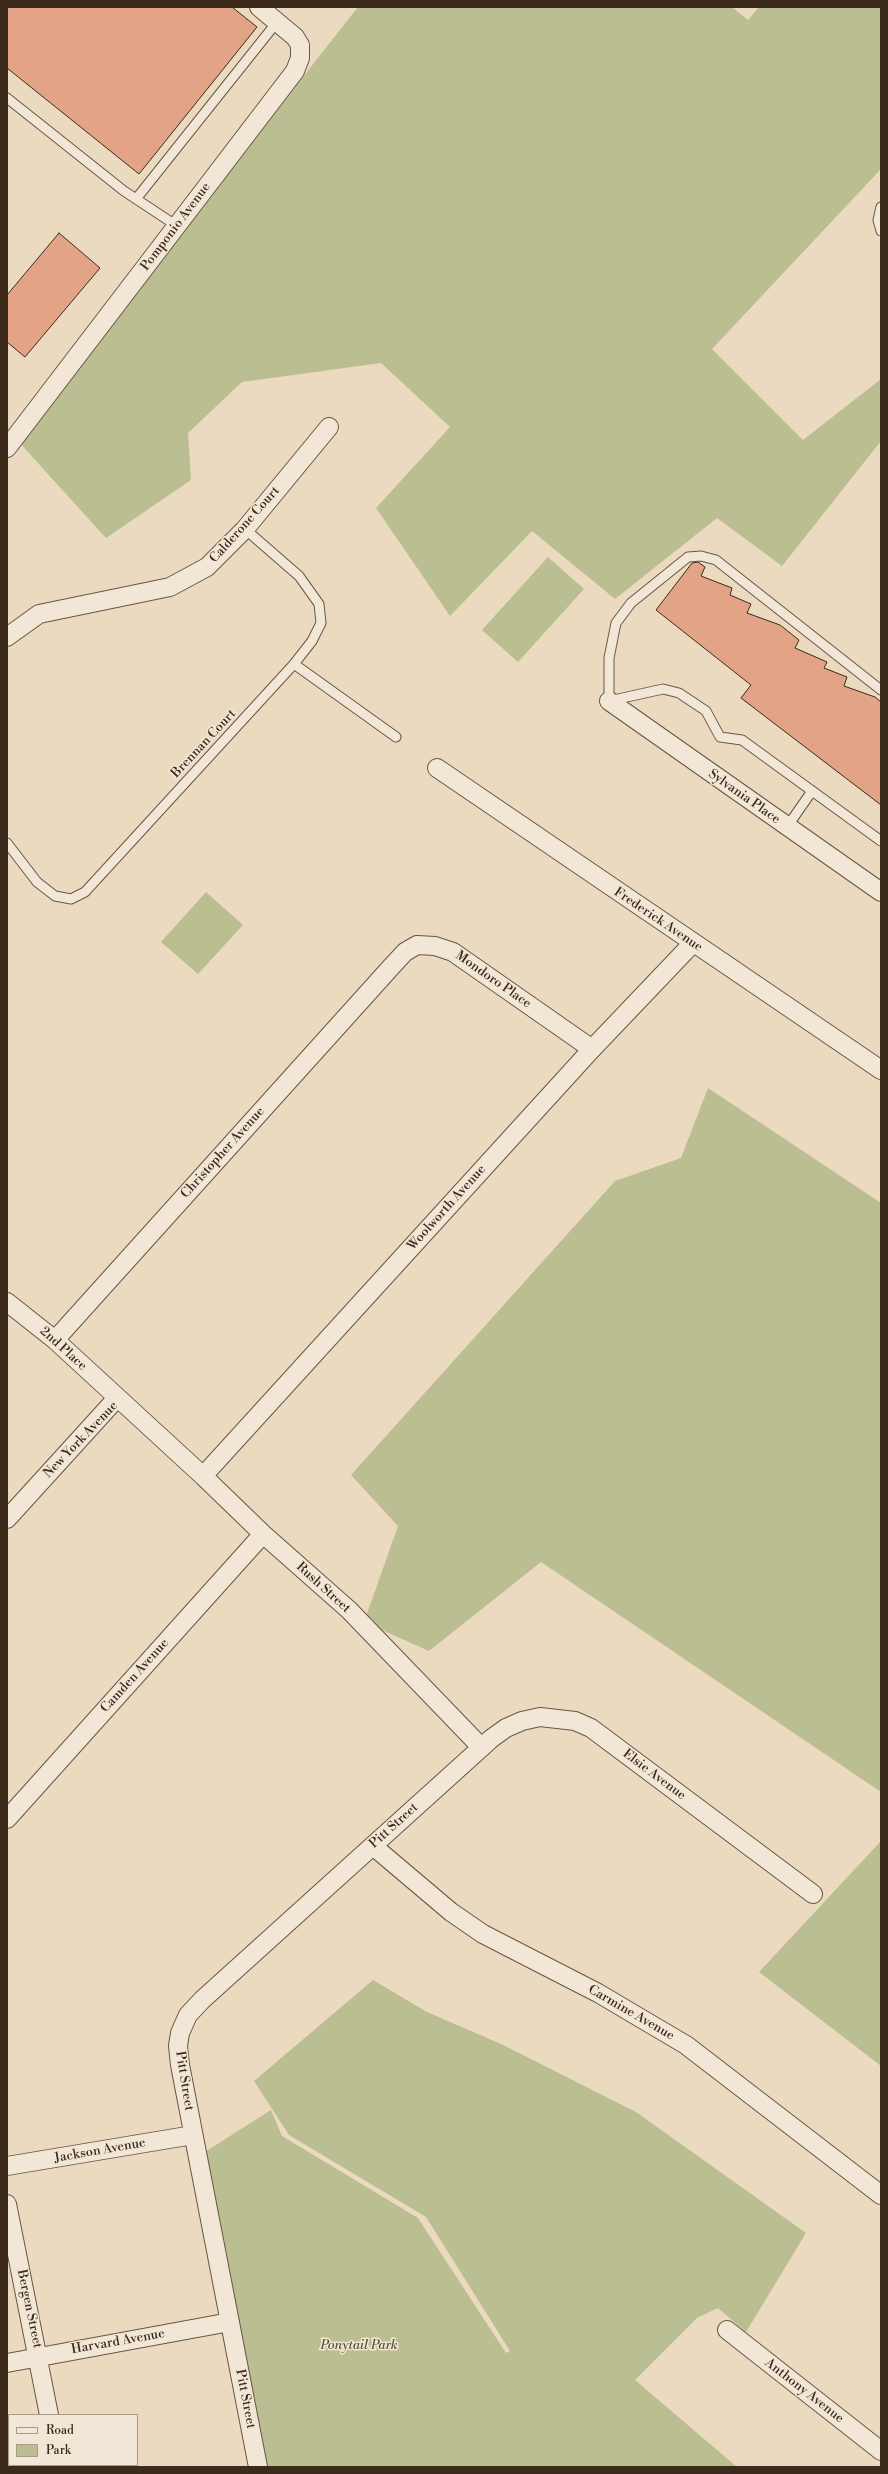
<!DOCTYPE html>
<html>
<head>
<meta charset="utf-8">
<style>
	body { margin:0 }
	#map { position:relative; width:888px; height:2474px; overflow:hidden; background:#ebdac0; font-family:"Libre Bodoni",serif }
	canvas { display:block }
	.frame { position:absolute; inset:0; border:8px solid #3c2a1a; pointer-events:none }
	.legend { position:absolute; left:8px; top:2414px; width:130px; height:52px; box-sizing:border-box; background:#f2e7d6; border:1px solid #a99b8b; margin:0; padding:5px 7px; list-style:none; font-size:12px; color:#3c2a1a }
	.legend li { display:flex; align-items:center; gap:8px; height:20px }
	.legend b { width:20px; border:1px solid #a99b8b }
</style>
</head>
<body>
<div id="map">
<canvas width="888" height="2474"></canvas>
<div class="frame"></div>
<ul class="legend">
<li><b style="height:5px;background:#f2e7d6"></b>Road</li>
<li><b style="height:11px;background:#bbbe90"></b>Park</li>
</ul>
</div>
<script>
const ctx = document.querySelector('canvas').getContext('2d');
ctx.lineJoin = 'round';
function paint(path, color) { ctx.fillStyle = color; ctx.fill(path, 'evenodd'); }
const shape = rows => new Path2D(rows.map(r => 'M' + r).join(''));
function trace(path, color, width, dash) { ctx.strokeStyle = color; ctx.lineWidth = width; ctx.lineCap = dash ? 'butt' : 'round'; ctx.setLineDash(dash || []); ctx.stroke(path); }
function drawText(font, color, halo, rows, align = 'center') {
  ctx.font = font + ' "Libre Bodoni",serif'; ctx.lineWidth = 3; ctx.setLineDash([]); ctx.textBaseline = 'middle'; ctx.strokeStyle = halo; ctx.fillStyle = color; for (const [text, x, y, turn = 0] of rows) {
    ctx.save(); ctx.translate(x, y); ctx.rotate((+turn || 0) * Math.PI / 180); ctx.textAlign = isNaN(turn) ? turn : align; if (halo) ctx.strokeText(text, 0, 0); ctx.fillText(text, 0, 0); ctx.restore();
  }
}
const green = shape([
	[358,7,732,7,748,20,759,7,881,7,881,169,712,349,803,440,881,379,881,441,782,566,717,518,615,599,532,531,450,616,376,508,450,427,381,363,242,382,188,433,191,480,106,538,17,440],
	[548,557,584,589,518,662,482,630],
	[206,892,243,925,198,974,161,942],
	[708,1088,881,1203,881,1792,541,1562,429,1651,364,1622,398,1526,351,1475,615,1181,681,1158],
	[881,1841,881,2066,759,1972],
	[373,1980,427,2012,501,2044,636,2112,806,2233,746,2332,718,2308,697,2318,635,2380,737,2467,262,2467,197,2157,271,2110,282,2136,418,2218,506,2353,510,2351,426,2217,289,2135,254,2081]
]);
const building = shape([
	[7,7,232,7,257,27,139,174,7,68,7,7],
	[59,233,100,268,25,357,7,342,7,295,59,233],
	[698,562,705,567,701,576,732,588,730,595,751,604,747,613,780,625,799,640,795,648,827,662,824,668,847,677,844,686,875,697,881,702,881,805,741,698,751,685,656,610,692,563,698,562]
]);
const service = shape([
	[7,98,124,191,177,226],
	[136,199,277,22],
	[881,207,878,220,881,231],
	[294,664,396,737],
	[881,690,716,560,701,556,688,557,631,603,616,623,609,658,609,701,663,689,679,693,706,711,720,737,742,740,881,841],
	[787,827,812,791],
	[7,843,37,882,55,896,71,899,85,892,294,664,312,641,321,623,319,604,299,576,245,529]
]);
const minor = shape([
	[7,448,295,71,300,58,300,45,295,37,259,7],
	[7,637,39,614,170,587,207,567,245,529,329,427],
	[609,701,881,892],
	[437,768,881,1070],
	[7,1302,55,1340,203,1476,263,1534,349,1610,481,1747],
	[55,1340,392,966,405,952,417,945,435,946,453,952,592,1049],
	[203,1476,592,1049,693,943],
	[7,1519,117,1398],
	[7,1819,263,1534],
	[373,1846,451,1912,483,1934,598,1993,686,2045,881,2195],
	[7,2166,193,2135],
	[7,2204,49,2415],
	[727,2330,881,2451],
	[7,2363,230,2322],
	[58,2465,58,2467],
	[258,2467,180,2065,178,2046,180,2033,188,2015,202,2000,492,1738,506,1728,522,1721,540,1717,575,1721,591,1728,813,1894]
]);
const streetNames = [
	["Pomponio Avenue",176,227,-53],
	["Calderone Court",245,525,-48],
	["Brennan Court",204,744,-47],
	["Sylvania Place",744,797,35],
	["Frederick Avenue",658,920,34],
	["Mondoro Place",493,980,35],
	["Christopher Avenue",223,1153,-48],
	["Woolworth Avenue",447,1208,-48],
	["2nd Place",63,1349,42],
	["New York Avenue",81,1440,-46],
	["Rush Street",323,1588,42],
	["Camden Avenue",135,1676,-48],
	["Elsie Avenue",654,1775,37],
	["Pitt Street",394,1826,-42],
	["Carmine Avenue",631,2013,30],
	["Pitt Street",184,2081,81],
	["Jackson Avenue",100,2151,-10],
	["Bergen Street",29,2309,78],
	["Harvard Avenue",118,2342,-10],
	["Anthony Avenue",804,2391,38],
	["Pitt Street",245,2399,79]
];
const parkNames = [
	["Ponytail Park",359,2346]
];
paint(green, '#bbbe90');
paint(building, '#e3a387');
trace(building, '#3c2a1a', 1);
trace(service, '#685644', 11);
trace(minor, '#685644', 20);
trace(service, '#f2e7d6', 9);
trace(minor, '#f2e7d6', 18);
drawText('13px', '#3c2a1a', '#f2e7d6', streetNames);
drawText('italic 13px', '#5c4f38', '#f2e7d6', parkNames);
</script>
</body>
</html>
